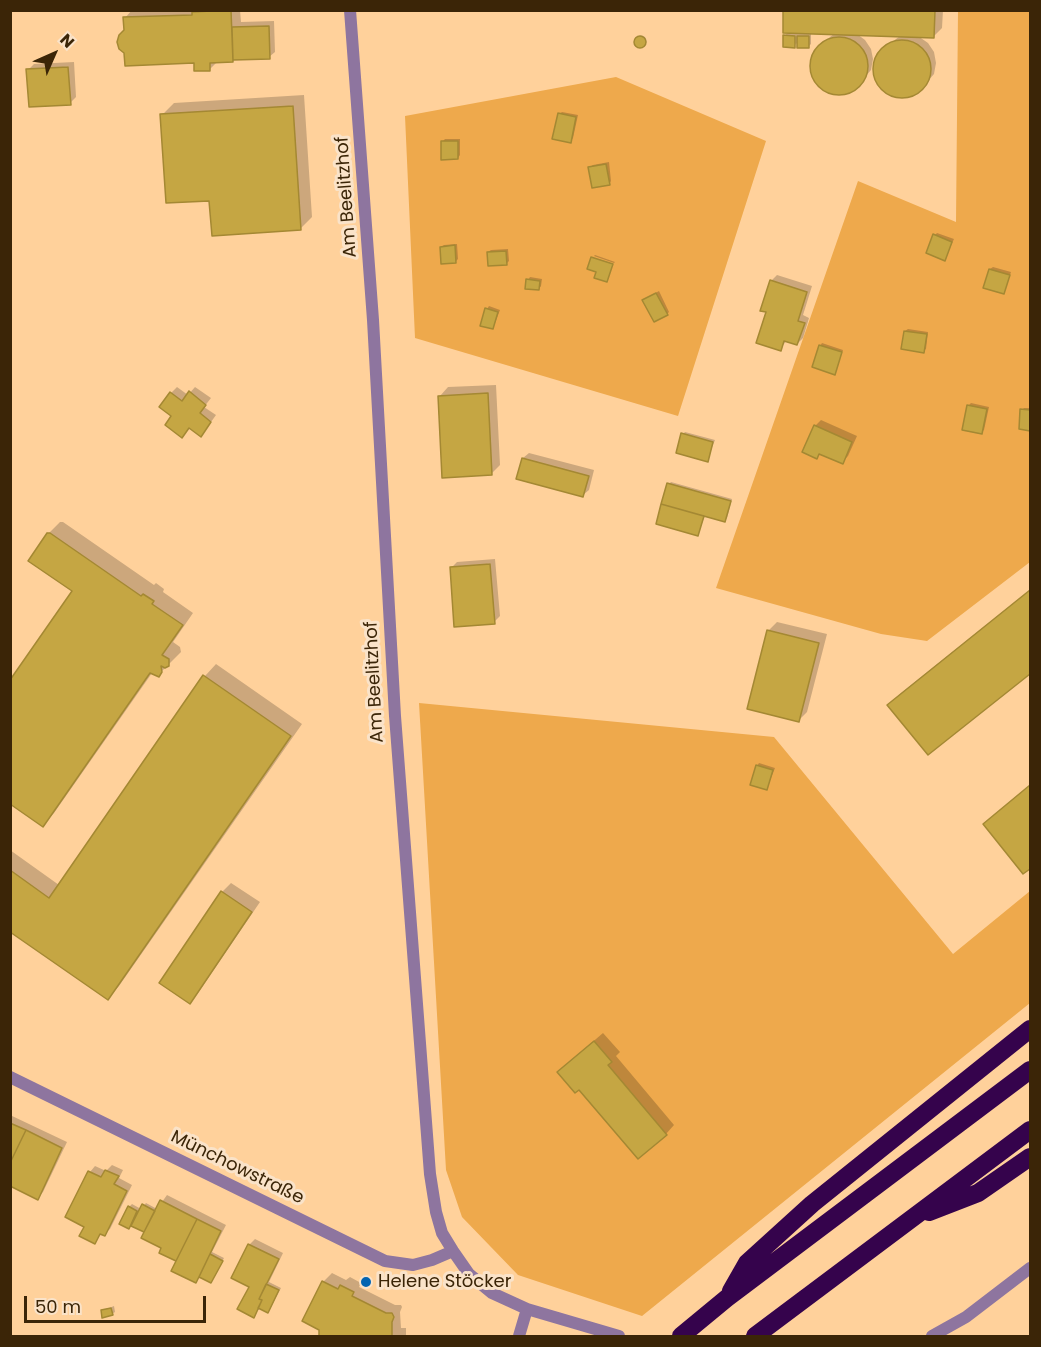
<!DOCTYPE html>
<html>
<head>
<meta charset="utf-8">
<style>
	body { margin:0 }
	#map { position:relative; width:1041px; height:1347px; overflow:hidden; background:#ffd19b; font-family:Poppins,sans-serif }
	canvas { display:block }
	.frame { position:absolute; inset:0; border:12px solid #3b2507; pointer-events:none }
	.north { position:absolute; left:24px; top:24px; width:60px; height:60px; -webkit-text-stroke:4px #fae3c9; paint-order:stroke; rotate:45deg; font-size:16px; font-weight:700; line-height:24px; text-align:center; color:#3b2507 }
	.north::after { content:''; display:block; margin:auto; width:21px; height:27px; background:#3b2507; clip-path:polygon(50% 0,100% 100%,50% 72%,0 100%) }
	.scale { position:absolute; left:24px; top:1296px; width:182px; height:27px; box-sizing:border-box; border:3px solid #3b2507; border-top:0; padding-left:8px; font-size:18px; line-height:21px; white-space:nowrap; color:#3b2507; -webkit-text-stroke:4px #fae3c9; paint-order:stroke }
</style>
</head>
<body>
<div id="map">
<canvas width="1041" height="1347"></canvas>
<div class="frame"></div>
<div class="north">N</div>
<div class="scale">50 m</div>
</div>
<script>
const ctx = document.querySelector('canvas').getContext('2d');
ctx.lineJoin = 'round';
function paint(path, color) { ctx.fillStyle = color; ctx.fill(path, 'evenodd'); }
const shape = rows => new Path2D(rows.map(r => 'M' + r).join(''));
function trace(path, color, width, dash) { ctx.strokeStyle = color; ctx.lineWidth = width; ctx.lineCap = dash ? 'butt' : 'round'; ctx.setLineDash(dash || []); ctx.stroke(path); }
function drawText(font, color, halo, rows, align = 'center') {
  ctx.font = font + ' Poppins,sans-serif'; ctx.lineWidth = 6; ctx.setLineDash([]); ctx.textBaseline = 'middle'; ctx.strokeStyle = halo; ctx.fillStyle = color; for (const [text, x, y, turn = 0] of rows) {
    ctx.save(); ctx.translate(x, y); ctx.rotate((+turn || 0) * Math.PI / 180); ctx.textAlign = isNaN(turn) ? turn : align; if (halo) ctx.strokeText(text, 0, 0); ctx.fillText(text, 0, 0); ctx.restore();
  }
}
const green = shape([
	[958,11,1030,11,1030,562,927,641,881,634,716,588,858,181,956,222],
	[616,77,766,141,678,416,415,338,405,116],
	[419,703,774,737,953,954,1030,891,1030,1003,642,1316,518,1275,462,1217,446,1170]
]);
const shadow = shape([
	[132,10,240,10,241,22,274,21,275,52,269,57,218,61,209,70,125,30,125,18],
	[785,10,943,10,942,28,933,37,918,36,928,43,934,52,936,63,934,74,921,89,912,95,901,97,891,94,882,88,876,79,874,69,877,58,883,49,900,36,857,34,865,40,871,49,873,59,871,70,858,85,849,91,839,93,828,91,819,85,813,76,811,66,813,55,819,46,835,33,811,33,811,44,808,47,798,42,794,46,784,36,789,32],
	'635.5 41a5.5 5.5 0 1 1 11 0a5.5 5.5 0 1 1-11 0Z',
	[74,62,76,97,70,103,28,70,34,64],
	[304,95,312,217,300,229,211,199,162,115,174,103],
	[562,112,578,115,573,138,570,141,559,114],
	[445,139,460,139,460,155,458,158,442,142],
	[609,162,611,181,609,184,590,167,593,165],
	[937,233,954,239,945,259,935,235],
	[457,244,458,259,455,262,441,247,444,245],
	[508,249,509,261,506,264,488,252,491,250],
	[595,255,615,262,614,263,594,256],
	[993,267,1011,272,1004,292,990,269],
	[777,275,812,286,803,315,809,318,803,338,797,344,787,340,780,349,768,312,771,281],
	[530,277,542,279,541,286,539,289,528,280],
	[659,291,669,312,667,314,646,298],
	[489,306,500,310,493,328,487,309],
	[908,329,928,332,926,349,923,351,905,331],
	[822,343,843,350,834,373,820,346],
	[496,385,500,465,491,474,440,396,448,387],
	[177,387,188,395,195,387,211,398,204,407,216,415,206,429,190,427,182,436,173,415,171,393],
	[971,403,989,407,984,430,981,432,968,406],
	[1024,408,1030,408,1030,429,1020,428,1022,410],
	[821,420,857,436,848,456,842,462,821,453,817,457,815,426],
	[685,432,715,440,707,460,683,434],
	[529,453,594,470,589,490,583,495,518,478,523,458],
	[671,482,732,499,727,518,724,521,705,515,698,535,669,484],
	[60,522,63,522,154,585,156,583,164,589,163,592,193,613,173,642,180,647,181,652,158,675,152,673,54,813,43,825,74,591,48,534],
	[495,559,500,616,494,622,451,568,457,562],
	[1030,590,1030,672,928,753,889,705,901,693],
	[777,622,827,634,807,712,798,721,768,631],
	[216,664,302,724,119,986,108,998,10,931,10,850,59,885,205,676],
	[759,763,775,768,767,788,757,766],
	[1030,785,1030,867,1023,872,985,824],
	[231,883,260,902,198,993,190,1002,161,983,222,892],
	[603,1033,620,1052,616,1056,674,1125,666,1134,568,1063],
	[10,1115,67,1142,43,1192,37,1198,10,1185],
	[112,1165,123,1170,119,1178,132,1185,110,1229,104,1234,102,1233,95,1242,86,1226,90,1172,95,1166,106,1171],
	[167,1195,226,1225,212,1252,224,1258,211,1282,200,1276,195,1281,178,1260,161,1252,163,1247,149,1226,144,1230,131,1224,129,1207,132,1204,141,1209,146,1203,157,1209],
	[255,1239,283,1253,269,1282,281,1288,270,1309,268,1312,260,1308,253,1316,249,1245],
	[332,1273,346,1280,350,1277,361,1283,359,1287,395,1305,401,1305,402,1307,400,1312,401,1328,406,1328,406,1336,344,1336,339,1334,339,1336,321,1336,323,1282],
	[114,1306,115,1312,112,1314,102,1311]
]);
const building = shape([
	[231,10,233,62,210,63,210,71,194,71,194,63,125,66,124,53,119,49,117,42,119,35,124,30,123,17,192,15,192,12,231,10],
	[783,10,935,11,934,38,783,33,783,10],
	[269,26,270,59,233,60,232,27,269,26],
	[783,35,795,36,795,48,783,47,783,35],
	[797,36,809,36,809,48,797,48,797,36],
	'634 42a6 6 0 1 1 12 0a6 6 0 1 1-12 0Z',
	'810 66a29 29 0 1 1 58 0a29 29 0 1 1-58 0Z',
	'873 69a29 29 0 1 1 58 0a29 29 0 1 1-58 0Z',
	[68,67,71,105,29,107,26,69,68,67],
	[293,106,301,230,212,236,209,201,166,203,160,114,293,106],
	[558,113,576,117,571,143,552,139,558,113],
	[441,141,458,141,458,159,441,160,441,141],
	[606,164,610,185,592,188,588,167,606,164],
	[933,234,952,242,945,261,926,253,933,234],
	[455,245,456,263,441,264,440,247,455,245],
	[506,251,507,265,488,266,487,252,506,251],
	[591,257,613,264,607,282,594,278,596,272,587,269,591,257],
	[989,269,1010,275,1004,294,983,288,989,269],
	[526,279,540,281,539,290,525,289,526,279],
	[770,280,807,292,798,321,805,323,797,345,784,341,781,351,756,343,766,312,760,311,770,280],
	[656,293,668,315,654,322,642,300,656,293],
	[485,308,498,312,493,329,480,326,485,308],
	[904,331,927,334,924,353,901,349,904,331],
	[819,345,842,352,835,375,812,367,819,345],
	[189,391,206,405,200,413,211,422,201,437,189,428,182,438,165,425,171,416,159,407,170,392,182,401,189,391],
	[488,393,492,475,442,478,438,396,488,393],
	[967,405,987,409,982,434,962,430,967,405],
	[1020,409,1030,410,1030,431,1019,429,1020,409],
	[814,425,852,442,843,464,819,454,817,459,802,452,814,425],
	[681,433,713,442,708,462,676,453,681,433],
	[522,458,589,476,583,497,516,479,522,458],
	[667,483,731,501,725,522,661,504,667,483],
	[661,504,704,516,698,536,656,524,661,504],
	[47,533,50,533,141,596,143,594,154,601,152,604,183,625,162,655,169,659,169,666,165,668,161,666,162,672,159,677,150,673,43,827,10,804,10,680,72,591,28,561,47,533],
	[490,564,495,624,454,627,450,567,490,564],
	[1030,590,1030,674,928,755,887,705,1030,590],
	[767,630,819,643,799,722,747,709,767,630],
	[203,675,291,736,108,1000,10,932,10,870,49,898,203,675],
	[756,765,773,770,767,790,750,785,756,765],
	[1030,785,1030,869,1023,874,983,824,1030,785],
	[221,891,252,912,190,1004,159,983,221,891],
	[594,1041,612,1062,608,1065,667,1135,638,1159,579,1090,575,1093,557,1072,594,1041],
	[10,1123,26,1130,10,1163,10,1123],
	[26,1130,62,1148,38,1200,10,1186,10,1163,26,1130],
	[105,1170,119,1176,114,1184,127,1191,105,1236,100,1234,95,1244,79,1236,84,1227,65,1217,88,1171,101,1177,105,1170],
	[160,1200,197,1219,176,1261,159,1253,161,1248,141,1238,160,1200],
	[142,1204,155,1211,144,1232,131,1226,142,1204],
	[128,1206,137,1211,129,1229,119,1224,128,1206],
	[197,1219,221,1231,196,1283,171,1271,197,1219],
	[248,1244,279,1259,259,1299,262,1300,254,1318,237,1309,249,1287,231,1278,248,1244],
	[210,1254,223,1261,211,1283,199,1277,210,1254],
	[322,1281,338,1289,340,1285,354,1292,352,1296,386,1313,392,1313,394,1317,392,1322,392,1336,398,1336,319,1336,319,1330,302,1321,322,1281],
	[266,1284,279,1290,268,1313,258,1308,262,1300,259,1299,266,1284],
	[111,1308,113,1315,102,1318,101,1310,111,1308]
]);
const street = shape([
	[350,10,373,320,395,716,430,1174,436,1212,442,1233,453,1251,469,1274,492,1293,527,1309,619,1336],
	[10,1077,385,1261,413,1265,432,1260,453,1251],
	[519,1336,527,1309],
	[932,1336,966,1317,1030,1268]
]);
const highway = shape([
	[929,1212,978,1193,1030,1157],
	[731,1291,747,1263,812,1204,1030,1029],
	[681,1336,727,1298,1030,1070],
	[755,1336,1030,1130]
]);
const markers = [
	[366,1282,6,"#0364b1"]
];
const streetNames = [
	["Am Beelitzhof",347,197,-94],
	["Am Beelitzhof",375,682,-93],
	["Münchowstraße",237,1168,26]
];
const poiNames = [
	["Helene Stöcker",378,1282]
];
paint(green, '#eea94c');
paint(shadow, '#0003');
paint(building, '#c5a643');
trace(building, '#a48833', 1.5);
trace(street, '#8e759f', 12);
trace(highway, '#35034c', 18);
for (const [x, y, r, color] of markers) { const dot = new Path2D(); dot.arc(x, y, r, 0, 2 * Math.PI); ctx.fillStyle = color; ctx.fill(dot); trace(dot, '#fae3c9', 2); }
drawText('18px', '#3b2507', '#fae3c9', streetNames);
drawText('18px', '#3b2507', '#fae3c9', poiNames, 'left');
</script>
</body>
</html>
